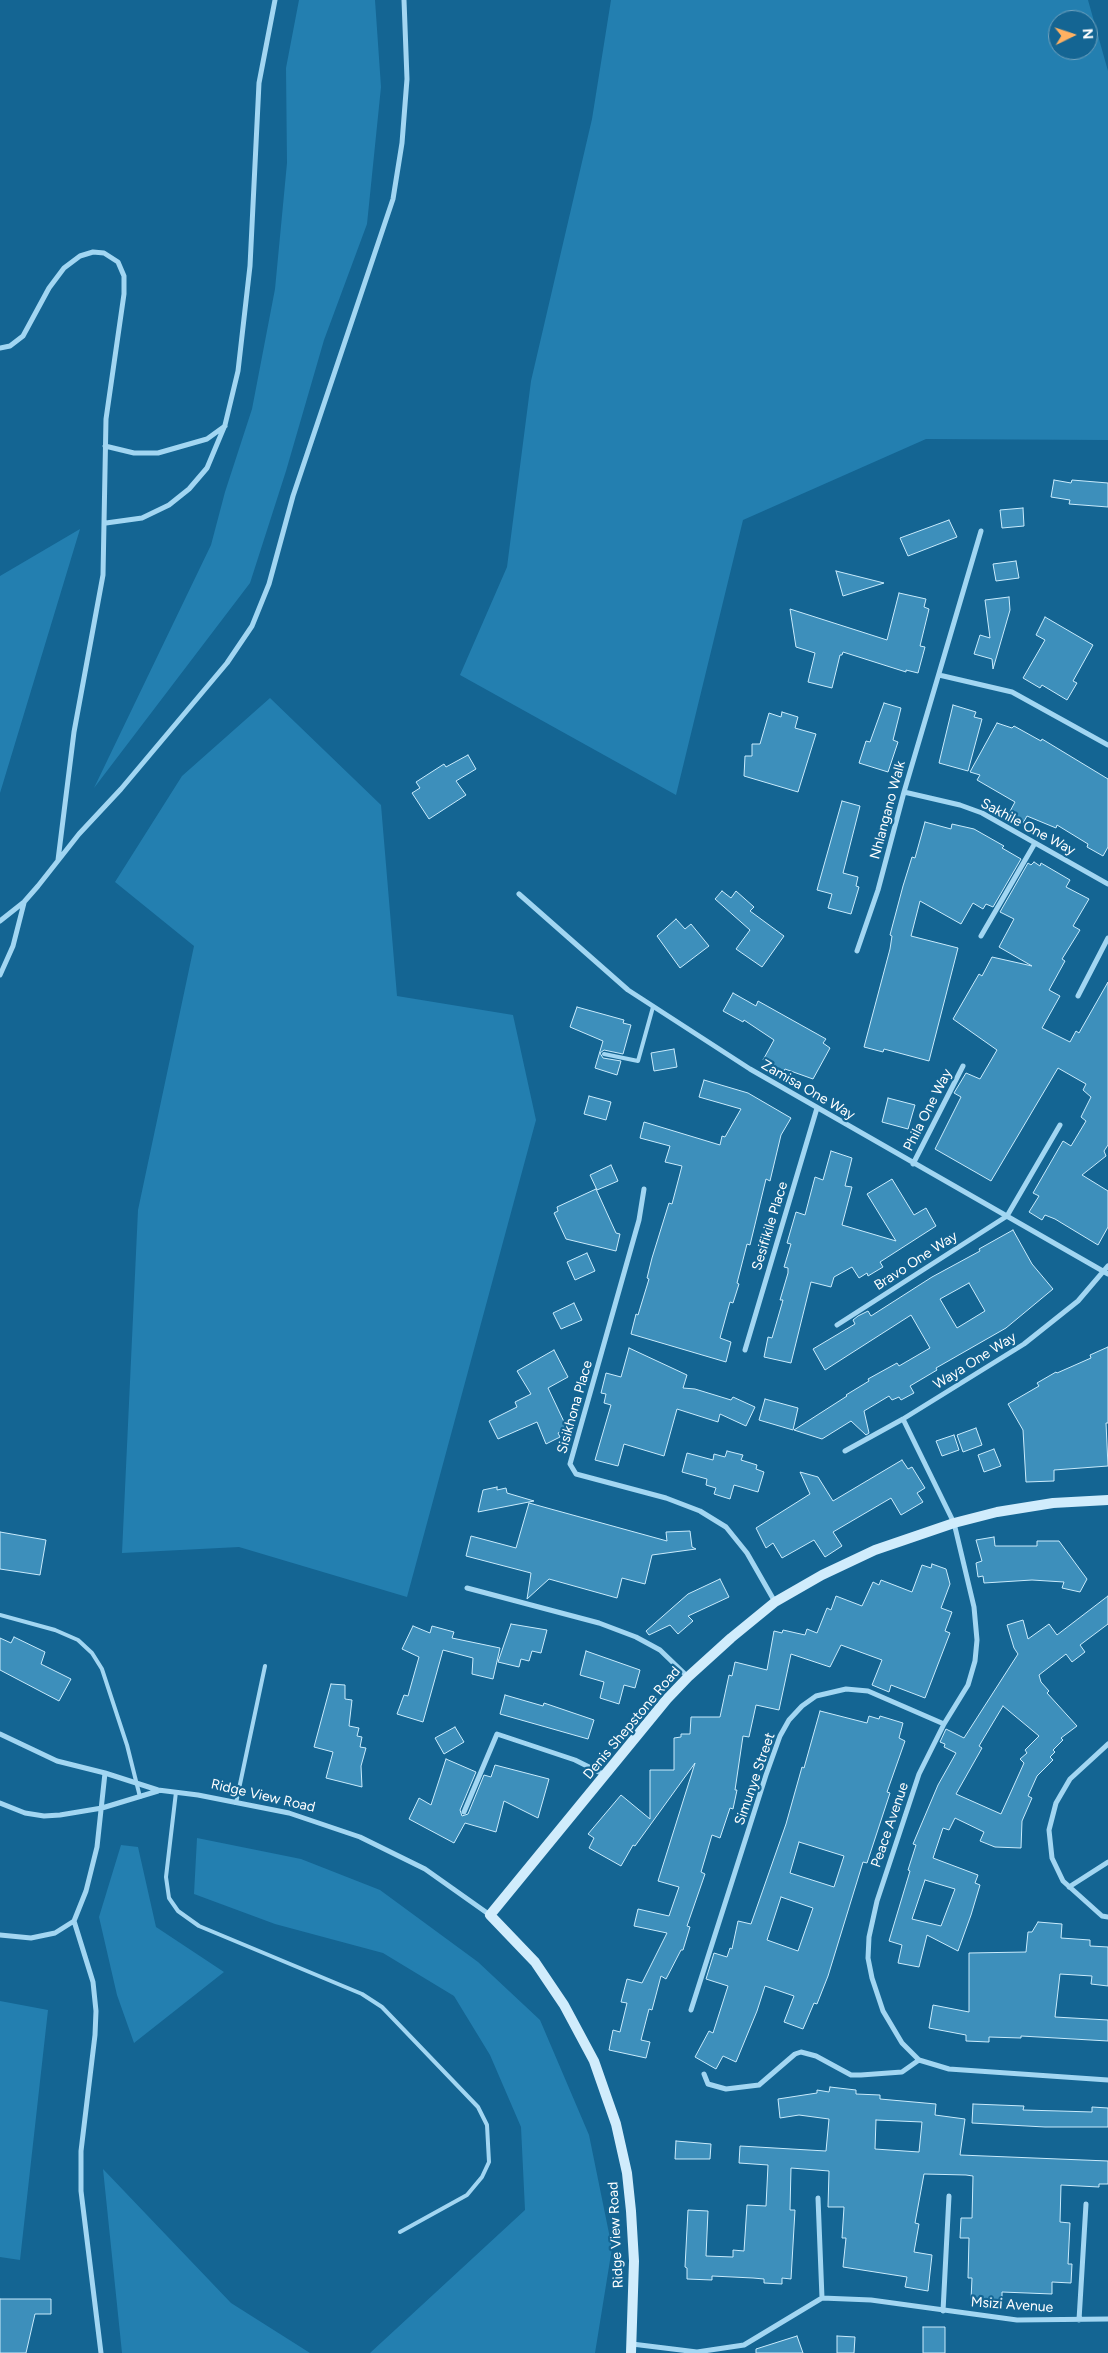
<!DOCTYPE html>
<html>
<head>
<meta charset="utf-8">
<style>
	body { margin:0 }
	#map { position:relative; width:1108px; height:2353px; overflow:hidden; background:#146593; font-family:Figtree,sans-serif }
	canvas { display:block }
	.north { position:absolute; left:1048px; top:10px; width:50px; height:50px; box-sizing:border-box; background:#146593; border:1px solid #72a3be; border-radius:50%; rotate:86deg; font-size:14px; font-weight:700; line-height:20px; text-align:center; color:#fff }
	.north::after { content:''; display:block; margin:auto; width:18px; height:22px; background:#ffb162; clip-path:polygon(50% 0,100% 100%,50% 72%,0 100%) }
</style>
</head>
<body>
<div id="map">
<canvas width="1108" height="2353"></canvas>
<div class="north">N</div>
</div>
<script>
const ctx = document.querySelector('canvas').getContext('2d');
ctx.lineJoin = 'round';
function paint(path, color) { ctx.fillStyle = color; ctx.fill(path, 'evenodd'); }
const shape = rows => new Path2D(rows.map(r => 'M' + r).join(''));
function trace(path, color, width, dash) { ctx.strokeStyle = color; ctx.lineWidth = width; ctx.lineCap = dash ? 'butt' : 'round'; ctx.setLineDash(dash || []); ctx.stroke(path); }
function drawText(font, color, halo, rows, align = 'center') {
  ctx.font = font + ' Figtree,sans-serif'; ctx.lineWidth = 4.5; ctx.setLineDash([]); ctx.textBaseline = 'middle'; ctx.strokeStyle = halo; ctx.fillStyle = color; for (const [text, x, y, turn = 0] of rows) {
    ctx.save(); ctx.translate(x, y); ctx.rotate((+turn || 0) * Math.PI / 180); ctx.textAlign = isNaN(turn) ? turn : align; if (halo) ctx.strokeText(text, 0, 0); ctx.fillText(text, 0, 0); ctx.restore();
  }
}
const green = shape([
	[299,0,375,0,381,87,367,224,324,340,286,471,250,583,94,788,211,545,225,492,252,409,275,289,287,163,286,68],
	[611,0,1088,0,1108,71,1108,440,926,439,743,520,676,795,460,675,507,567,531,381,592,119],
	[1058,20,1088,20,1088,50,1058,50],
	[80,529,0,793,0,576],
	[270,698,381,805,397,996,513,1015,536,1120,407,1597,239,1547,122,1553,138,1210,194,946,115,882,182,776],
	[197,1838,301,1859,380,1890,478,1962,540,2020,589,2135,612,2248,595,2353,370,2353,525,2210,521,2127,490,2055,454,1996,383,1953,275,1924,194,1894],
	[121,1845,138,1847,156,1927,224,1972,134,2043,117,1995,99,1917],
	[0,2001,48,2010,20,2260,0,2257],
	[103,2169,231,2303,310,2353,122,2353]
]);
const building = shape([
	[1054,480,1071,483,1072,480,1108,483,1108,507,1069,504,1070,500,1051,497,1054,480],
	[1023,508,1024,526,1002,528,1000,510,1023,508],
	[949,520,957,537,908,556,900,538,949,520],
	[1016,561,1019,578,996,581,993,564,1016,561],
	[836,571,884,583,843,596,836,571],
	[899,593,926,599,924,607,929,609,920,646,925,647,918,673,906,670,906,672,843,652,842,655,840,655,832,688,808,682,815,653,796,647,790,609,887,640,899,593],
	[1009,597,1010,610,993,669,992,659,974,654,980,635,990,638,985,600,1009,597],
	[1045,617,1093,645,1073,681,1077,683,1067,700,1042,685,1040,688,1023,678,1045,640,1036,635,1045,617],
	[884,703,901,708,893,740,898,742,888,772,859,763,866,741,870,742,884,703],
	[953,705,976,712,974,717,982,719,968,771,939,763,953,705],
	[782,712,798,717,795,728,816,734,798,792,744,776,745,756,752,756,752,744,760,744,769,713,781,717,782,712],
	[997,723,1012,728,1014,726,1041,741,1042,739,1108,779,1108,847,1103,856,1087,847,1088,844,1057,825,1056,828,1027,816,1023,823,1008,815,1015,802,977,780,980,775,970,772,997,723],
	[468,755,476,769,456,781,466,795,429,819,412,793,420,788,416,782,444,764,446,767,468,755],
	[842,801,860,806,843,873,858,877,856,886,859,887,851,914,828,908,832,894,817,890,842,801],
	[925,822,951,829,952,824,974,829,1004,846,1002,848,1021,859,993,907,986,904,983,909,973,903,961,924,920,901,911,936,958,948,929,1061,884,1049,883,1052,864,1047,890,949,892,936,890,935,903,886,912,857,915,858,925,822],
	[1034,862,1040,866,1041,863,1070,880,1066,887,1089,899,1073,926,1080,930,1062,959,1065,961,1049,990,1060,996,1042,1028,1070,1042,1076,1031,1079,1033,1108,982,1108,1145,1104,1151,1106,1156,1082,1175,1108,1191,1108,1227,1098,1245,1055,1219,1045,1215,1042,1220,1029,1212,1039,1196,1033,1193,1063,1141,1071,1146,1086,1121,1081,1117,1091,1097,1083,1090,1086,1084,1058,1068,991,1181,935,1149,961,1097,954,1093,966,1073,980,1079,997,1050,953,1019,979,974,982,976,992,957,1032,966,999,947,1014,919,1000,912,1028,863,1031,865,1034,862],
	[722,891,731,898,736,891,754,907,750,911,784,936,762,967,736,949,750,930,715,899,722,891],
	[676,919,685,929,691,924,709,946,680,968,657,936,676,919],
	[733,993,756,1006,758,1001,826,1039,823,1043,830,1048,813,1079,785,1069,783,1072,763,1060,774,1040,744,1020,743,1022,723,1011,733,993],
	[577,1007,624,1020,623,1023,631,1025,623,1054,604,1050,600,1053,603,1058,621,1061,617,1075,595,1068,603,1041,570,1027,577,1007],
	[674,1049,677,1067,654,1071,651,1053,674,1049],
	[704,1080,748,1093,791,1118,781,1135,770,1181,766,1179,750,1245,747,1244,737,1283,739,1284,733,1303,730,1302,720,1338,731,1342,726,1362,631,1334,636,1314,638,1315,649,1279,647,1278,652,1258,669,1203,672,1204,682,1166,665,1162,670,1146,640,1138,644,1122,720,1145,722,1136,725,1137,741,1109,699,1097,704,1080],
	[589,1096,611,1102,606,1120,584,1114,589,1096],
	[888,1098,915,1105,908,1129,882,1122,888,1098],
	[831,1151,852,1158,845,1186,852,1187,842,1225,896,1241,867,1194,892,1179,914,1215,926,1208,936,1226,880,1262,883,1267,868,1276,867,1273,859,1278,852,1267,834,1277,831,1287,811,1282,791,1363,764,1357,768,1337,772,1338,783,1300,780,1300,788,1273,788,1268,784,1267,791,1244,787,1243,796,1212,805,1215,815,1177,823,1180,831,1151],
	[611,1165,618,1181,597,1190,590,1175,611,1165],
	[596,1189,616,1233,620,1234,616,1251,566,1239,554,1213,558,1211,557,1207,596,1189],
	[1013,1230,1032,1264,1053,1289,1006,1328,936,1368,937,1370,910,1386,914,1393,901,1400,899,1397,892,1400,889,1396,864,1411,869,1433,866,1435,851,1421,822,1439,794,1430,847,1396,846,1395,869,1381,868,1379,897,1363,899,1366,930,1348,911,1315,825,1370,813,1349,855,1324,853,1320,858,1316,868,1311,871,1316,932,1277,980,1251,979,1249,1013,1230],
	[969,1283,985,1311,957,1328,940,1299,969,1283],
	[587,1253,595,1271,575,1280,567,1262,587,1253],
	[574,1303,582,1320,561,1329,553,1313,574,1303],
	[1108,1347,1108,1423,1106,1423,1108,1466,1054,1470,1054,1481,1026,1482,1023,1430,1008,1404,1039,1386,1037,1383,1056,1372,1057,1373,1091,1358,1090,1355,1108,1347],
	[629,1348,687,1375,683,1388,695,1389,731,1400,733,1397,755,1407,746,1426,720,1414,718,1422,677,1409,664,1456,624,1444,618,1466,595,1460,611,1405,604,1403,606,1394,601,1393,606,1373,621,1377,629,1348],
	[554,1350,568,1377,548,1388,567,1428,558,1433,560,1437,546,1444,537,1422,498,1439,489,1421,517,1407,515,1402,531,1394,517,1371,554,1350],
	[765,1399,798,1408,793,1430,759,1420,765,1399],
	[976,1428,982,1445,963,1452,957,1435,976,1428],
	[954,1435,959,1450,942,1456,936,1441,954,1435],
	[994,1449,1001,1466,984,1472,978,1455,994,1449],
	[727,1451,743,1455,741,1460,757,1465,756,1469,764,1472,758,1492,734,1485,730,1499,714,1494,716,1488,706,1485,707,1479,682,1472,687,1453,713,1460,714,1454,725,1457,727,1451],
	[902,1460,908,1469,912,1467,925,1488,917,1493,923,1502,901,1515,891,1498,833,1532,842,1546,825,1557,814,1540,782,1558,773,1543,766,1548,756,1528,810,1494,800,1472,818,1477,833,1501,902,1460],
	[497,1487,497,1490,506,1488,507,1493,534,1501,478,1512,483,1490,497,1487],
	[529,1503,667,1541,666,1532,690,1531,692,1547,696,1549,652,1555,645,1584,622,1578,617,1598,549,1579,527,1599,531,1573,466,1556,471,1536,516,1548,529,1503],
	[0,1532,46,1540,40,1575,0,1569,0,1532],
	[994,1537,995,1546,1037,1546,1037,1541,1059,1541,1087,1579,1080,1592,1062,1588,1064,1582,1032,1580,984,1583,983,1576,978,1577,976,1563,982,1561,976,1540,994,1537],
	[932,1564,946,1569,950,1584,941,1608,952,1612,945,1631,950,1633,925,1698,891,1685,889,1692,872,1685,882,1660,841,1645,830,1667,791,1654,779,1710,756,1705,749,1737,743,1736,735,1790,737,1790,733,1809,730,1808,720,1838,712,1835,701,1872,705,1874,687,1926,690,1927,683,1950,681,1950,666,1979,661,1976,652,2010,649,2009,641,2040,650,2042,646,2058,609,2050,613,2030,620,2032,627,2003,621,2002,627,1979,642,1983,667,1933,634,1926,638,1909,669,1916,679,1887,658,1881,695,1763,635,1846,633,1845,621,1866,589,1848,594,1838,588,1834,621,1795,650,1819,650,1770,674,1770,674,1738,681,1737,681,1734,690,1734,691,1717,720,1717,729,1675,732,1676,735,1662,767,1670,774,1631,782,1633,783,1630,805,1635,807,1629,817,1633,827,1608,831,1610,836,1596,862,1606,873,1582,879,1585,881,1580,912,1592,922,1565,931,1568,932,1564],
	[720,1579,729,1597,688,1616,693,1621,678,1634,670,1625,649,1635,646,1631,688,1594,720,1579],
	[1108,1596,1108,1624,1080,1645,1085,1652,1072,1662,1066,1654,1039,1675,1041,1682,1049,1691,1047,1693,1077,1726,1061,1738,1063,1740,1053,1750,1055,1752,1050,1757,1053,1760,1037,1776,1028,1796,1032,1798,1022,1821,1021,1848,995,1847,980,1841,984,1832,955,1818,949,1830,943,1828,933,1858,978,1875,975,1883,980,1885,971,1915,958,1951,927,1935,919,1967,898,1963,902,1945,889,1941,910,1871,908,1870,916,1845,913,1844,938,1785,956,1753,944,1747,945,1744,940,1742,946,1729,964,1738,1018,1654,1014,1648,1007,1625,1023,1620,1028,1639,1049,1624,1057,1635,1108,1596],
	[1003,1706,1039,1736,1025,1750,1027,1753,1020,1759,1024,1763,1001,1814,956,1794,982,1748,979,1746,1003,1706],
	[925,1880,955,1889,941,1926,912,1919,925,1880],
	[511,1624,547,1630,541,1653,532,1651,529,1661,521,1659,519,1667,498,1662,511,1624],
	[413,1626,430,1633,432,1626,454,1632,452,1638,500,1648,493,1679,472,1674,473,1658,443,1650,423,1722,397,1714,404,1695,408,1696,419,1657,402,1649,413,1626],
	[14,1637,45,1652,41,1664,71,1679,59,1701,0,1670,0,1638,11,1643,14,1637],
	[586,1651,640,1670,635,1688,624,1685,619,1704,600,1698,604,1682,580,1675,586,1651],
	[331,1684,345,1685,345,1699,352,1700,349,1726,359,1728,357,1736,362,1737,360,1747,366,1748,361,1766,362,1787,326,1778,333,1752,314,1747,331,1684],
	[505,1695,543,1706,544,1703,594,1720,588,1739,500,1714,505,1695],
	[820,1711,867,1723,869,1716,879,1719,880,1716,903,1723,899,1738,905,1741,887,1792,890,1793,867,1863,863,1862,828,1976,817,2004,814,2003,803,2029,784,2022,794,1996,765,1986,757,2011,736,2062,723,2056,716,2069,695,2057,709,2031,713,2033,728,1986,706,1979,714,1953,727,1957,730,1948,732,1949,738,1921,751,1924,786,1824,802,1767,804,1768,820,1711],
	[799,1842,844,1856,834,1887,790,1873,799,1842],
	[781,1897,813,1908,798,1951,767,1940,781,1897],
	[455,1727,464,1742,444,1754,435,1738,455,1727],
	[446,1759,476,1772,460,1810,462,1816,468,1814,484,1775,491,1777,495,1765,549,1779,538,1818,504,1801,496,1832,465,1823,454,1843,409,1819,419,1798,431,1805,446,1759],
	[1038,1922,1062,1924,1061,1938,1090,1940,1090,1946,1108,1947,1108,1986,1091,1984,1092,1976,1060,1974,1055,2017,1108,2020,1108,2041,1021,2036,1021,2038,989,2037,989,2042,966,2041,966,2035,929,2028,933,2005,969,2012,969,1953,1026,1952,1028,1932,1032,1932,1038,1922],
	[830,2087,856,2090,856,2094,880,2095,880,2099,936,2104,935,2115,965,2119,960,2155,1108,2161,1108,2184,1099,2184,1099,2187,1061,2185,1060,2222,1070,2223,1068,2264,1072,2264,1071,2283,1052,2282,1052,2294,1002,2292,1002,2301,971,2300,972,2278,968,2278,969,2238,960,2238,961,2218,972,2218,973,2176,966,2175,924,2174,915,2223,919,2224,914,2252,932,2255,928,2291,905,2287,907,2277,843,2267,846,2238,842,2238,844,2207,828,2207,829,2171,791,2168,790,2210,795,2210,791,2279,782,2278,782,2284,764,2283,764,2279,753,2278,712,2276,712,2280,687,2279,687,2268,685,2267,688,2210,708,2211,706,2256,733,2257,733,2250,744,2251,747,2205,766,2206,768,2165,739,2163,740,2146,826,2151,829,2119,799,2115,780,2118,778,2099,817,2093,817,2090,829,2092,830,2087],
	[876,2120,922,2122,919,2152,875,2149,876,2120],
	[973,2104,1024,2106,1023,2110,1060,2111,1092,2112,1092,2107,1108,2108,1108,2127,1045,2127,972,2123,973,2104],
	[676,2141,711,2144,710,2159,675,2159,676,2141],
	[0,2299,51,2299,51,2314,35,2314,26,2353,0,2353,0,2299],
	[923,2327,945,2327,945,2353,923,2353,923,2327],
	[797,2336,803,2353,756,2353,756,2349,797,2336],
	[837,2336,855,2337,854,2353,837,2353,837,2336]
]);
const lane = shape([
	[604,1054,638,1061,653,1007],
	[0,1615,55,1630,78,1640,92,1653,102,1669,127,1745,140,1797],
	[176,1792,166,1877,169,1898,178,1911,199,1926,362,1994,382,2007,478,2107,487,2125,489,2162,482,2177,467,2195,400,2232],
	[236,1803,265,1666]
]);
const street = shape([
	[0,348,10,346,23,336,49,288,64,268,80,256,93,252,104,253,118,262,124,276,124,294,106,419,103,575,74,732,58,860],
	[105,446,134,453,158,453,207,439,225,426],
	[106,523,142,518,169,505,189,489,207,468,225,425,238,371,250,266,259,83,275,0],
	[939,675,1012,692,1108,745],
	[904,792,960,805,982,813,1108,884],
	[519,894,628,990,750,1069,1108,1274],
	[0,921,24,902,38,886,79,834,121,789,227,663,252,626,269,584,293,496,393,199,402,143,407,79,404,0],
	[981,936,1035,843],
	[857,951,878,890,904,792,981,531],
	[0,975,13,946,24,903],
	[1078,996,1108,938],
	[913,1164,963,1066],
	[644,1189,639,1220,570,1464,576,1474,666,1498,700,1511,726,1527,747,1553,775,1602],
	[837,1325,1007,1216,1060,1125],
	[745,1350,817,1108],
	[903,1419,954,1523,974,1607,977,1640,975,1661,968,1685,944,1724,919,1774,877,1901,869,1937,868,1958,872,1978,883,2011,902,2043,919,2060,949,2069,1108,2080],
	[845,1451,903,1419,1024,1344,1078,1301,1108,1266],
	[467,1588,599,1623,636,1637,660,1650,688,1677],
	[0,1734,57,1761,105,1773,158,1790,198,1795,289,1813,360,1837,425,1869,490,1915],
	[1108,1744,1070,1779,1056,1803,1049,1830,1052,1858,1063,1881,1102,1916,1108,1917],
	[0,1803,25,1813,44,1816,60,1815,102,1808,158,1791],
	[464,1812,497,1734,575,1760,605,1775],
	[1069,1887,1108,1862],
	[74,1921,93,1982,96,2011,95,2035,81,2151,81,2191,101,2353],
	[0,1935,31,1938,55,1933,74,1921,86,1891,97,1847,105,1773],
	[691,2010,766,1775,780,1736,789,1720,802,1706,816,1696,846,1689,868,1691,944,1724],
	[704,2074,708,2084,726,2089,759,2085,795,2054,801,2052,816,2056,851,2075,861,2075,902,2072,919,2060],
	[818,2198,822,2298],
	[943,2311,949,2196],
	[1079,2320,1086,2204],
	[632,2344,697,2352,744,2345,822,2298,871,2300,1017,2320,1108,2319]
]);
const secondary = shape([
	[631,2353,634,2261,631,2211,627,2173,616,2124,594,2061,564,2005,535,1962,490,1915,667,1699,688,1677,731,1638,775,1602,822,1575,875,1550,954,1523,997,1512,1053,1503,1108,1500]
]);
const streetNames = [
	["Nhlangano Walk",888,810,-75],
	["Sakhile One Way",1028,827,28],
	["Zamisa One Way",808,1090,30],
	["Phila One Way",928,1110,-63],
	["Sesifikile Place",770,1226,-73],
	["Bravo One Way",916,1261,-33],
	["Waya One Way",975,1361,-32],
	["Sisikhona Place",575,1407,-74],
	["Denis Shepstone Road",632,1723,-50],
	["Simunye Street",755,1779,-71],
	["Ridge View Road",263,1796,13],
	["Peace Avenue",890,1825,-71],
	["Ridge View Road",616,2235,-93],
	["Msizi Avenue",1012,2305,4]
];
paint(green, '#237fb0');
paint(building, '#3d8fbb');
trace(building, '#c9ebfc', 1);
trace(lane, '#a2d6f2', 4);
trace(street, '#a2d6f2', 5);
trace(secondary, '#d0ecfc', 10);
drawText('14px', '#fff', '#146593', streetNames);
</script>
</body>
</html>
